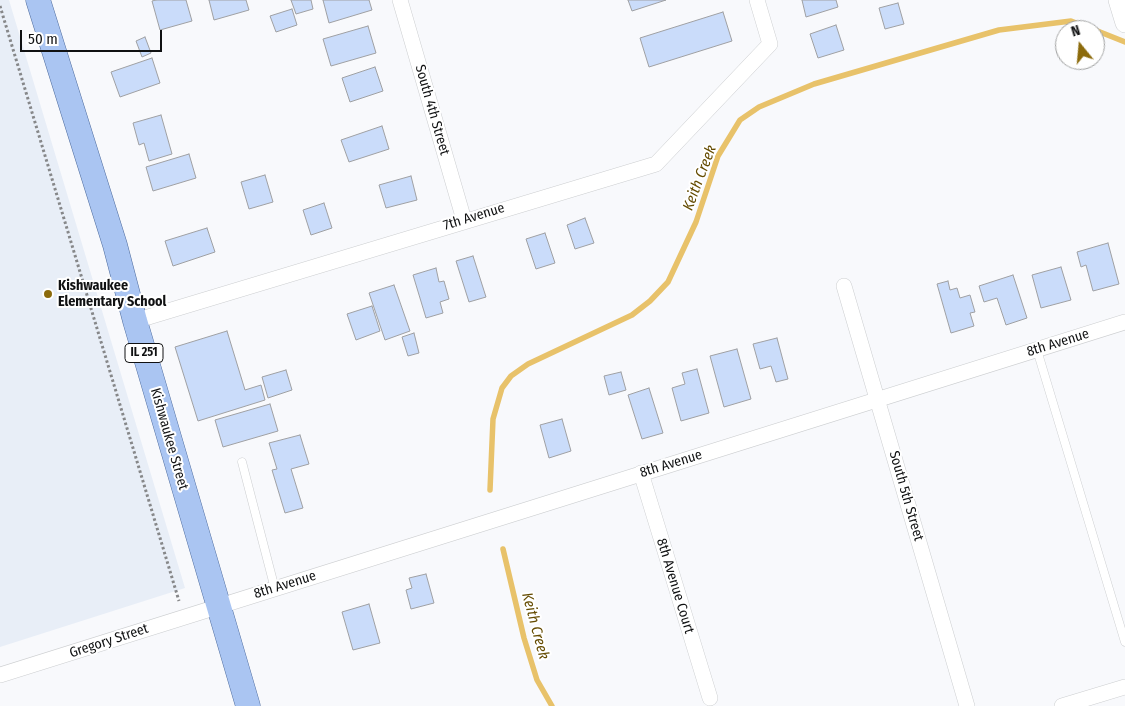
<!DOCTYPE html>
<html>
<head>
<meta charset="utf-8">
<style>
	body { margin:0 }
	#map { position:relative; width:1125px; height:706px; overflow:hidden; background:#f8f9fc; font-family:"Fira Sans Condensed",sans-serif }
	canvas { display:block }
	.north { position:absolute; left:1055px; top:20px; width:50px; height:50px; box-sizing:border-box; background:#fff; border:1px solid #9fa0a0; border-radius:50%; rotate:343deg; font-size:14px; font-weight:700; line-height:20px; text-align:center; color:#101112 }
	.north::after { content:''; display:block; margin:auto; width:18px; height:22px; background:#8c6b0c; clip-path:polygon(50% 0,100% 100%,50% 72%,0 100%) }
	.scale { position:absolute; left:20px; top:30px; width:142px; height:22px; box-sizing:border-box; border:2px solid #101112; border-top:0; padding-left:6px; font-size:15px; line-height:18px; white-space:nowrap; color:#101112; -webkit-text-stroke:4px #fff; paint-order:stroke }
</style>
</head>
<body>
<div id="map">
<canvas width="1125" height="706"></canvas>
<div class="north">N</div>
<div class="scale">50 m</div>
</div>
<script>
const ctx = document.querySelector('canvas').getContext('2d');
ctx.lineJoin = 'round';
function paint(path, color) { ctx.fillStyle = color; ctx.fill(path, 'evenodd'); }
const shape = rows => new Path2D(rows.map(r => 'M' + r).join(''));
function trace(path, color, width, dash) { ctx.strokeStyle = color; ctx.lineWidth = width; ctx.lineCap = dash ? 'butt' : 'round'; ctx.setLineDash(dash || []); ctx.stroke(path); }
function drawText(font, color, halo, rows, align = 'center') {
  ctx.font = font + ' "Fira Sans Condensed",sans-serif'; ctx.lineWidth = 4; ctx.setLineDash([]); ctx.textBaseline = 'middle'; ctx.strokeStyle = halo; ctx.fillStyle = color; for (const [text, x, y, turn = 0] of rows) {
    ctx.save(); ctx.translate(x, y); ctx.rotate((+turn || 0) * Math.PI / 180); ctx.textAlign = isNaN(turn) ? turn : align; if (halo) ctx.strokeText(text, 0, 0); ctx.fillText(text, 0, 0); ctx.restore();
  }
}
const built = shape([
	[0,0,9,0,185,588,0,647]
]);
const stream = shape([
	[1095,30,1125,42],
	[490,490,493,419,502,388,511,376,528,364,632,315,650,301,668,282,696,222,718,156,740,120,759,107,814,84,999,30,1071,21,1094,30],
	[503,549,524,638,537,680,552,706]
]);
const building = shape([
	[156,0,186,0,192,21,160,30,152,1,156,0],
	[209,0,246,0,249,10,214,20,209,0],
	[291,0,311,0,313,9,296,14,291,0],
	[323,0,369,0,372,10,329,23,323,0],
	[628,0,666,0,632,11,628,0],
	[802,0,836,0,838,7,806,17,802,0],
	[898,3,904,24,885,29,879,8,898,3],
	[292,9,297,25,276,32,270,16,292,9],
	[723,12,732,41,649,67,640,38,723,12],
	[836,25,844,50,818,58,810,34,836,25],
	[368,26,376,53,331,66,323,39,368,26],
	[145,37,151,53,142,57,136,41,145,37],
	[152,58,160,83,120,97,111,72,152,58],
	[375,67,383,91,350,102,342,78,375,67],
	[161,115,172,154,149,161,144,143,139,145,133,123,161,115],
	[382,126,389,149,349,162,341,140,382,126],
	[189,154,196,178,153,191,146,167,189,154],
	[265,175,273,202,249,209,241,182,265,175],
	[411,176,417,200,386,208,379,185,411,176],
	[324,203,332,228,311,235,303,210,324,203],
	[585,218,594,243,575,249,567,225,585,218],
	[207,228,215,252,173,266,165,241,207,228],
	[545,233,555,263,536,269,526,239,545,233],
	[1108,243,1119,284,1093,291,1086,265,1081,267,1077,252,1108,243],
	[473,256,486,297,469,302,456,261,473,256],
	[1061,267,1071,300,1041,308,1032,275,1061,267],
	[436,268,439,282,444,281,449,299,440,302,443,313,426,318,413,275,436,268],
	[1013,275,1027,318,1006,325,997,298,984,302,979,286,1013,275],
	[948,281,950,290,957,288,960,298,970,295,975,312,970,313,974,326,951,333,937,284,948,281],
	[394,285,410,331,385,340,369,293,394,285],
	[372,306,380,331,356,340,347,314,372,306],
	[227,331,245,390,261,385,265,400,198,421,175,347,227,331],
	[414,333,419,353,408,356,402,337,414,333],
	[777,338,788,379,776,382,771,366,760,369,753,344,777,338],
	[737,349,751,399,724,407,710,356,737,349],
	[697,369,709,413,681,421,672,388,685,384,682,373,697,369],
	[286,370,292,390,268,398,262,377,286,370],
	[621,372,626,390,609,395,604,376,621,372],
	[649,388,663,433,642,439,628,395,649,388],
	[270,404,278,431,223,447,215,420,270,404],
	[562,419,571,451,549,458,540,425,562,419],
	[300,435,309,464,291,469,303,508,285,513,272,470,277,469,269,443,300,435],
	[426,574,434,603,411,609,406,590,412,588,409,578,426,574],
	[369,604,380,643,353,650,342,612,369,604]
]);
const path = shape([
	[0,6,179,601]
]);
const service = shape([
	[1037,350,1125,642],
	[242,462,275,589]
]);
const minor = shape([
	[400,0,464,220],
	[844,286,967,706],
	[135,321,656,164,770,44,757,0],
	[641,473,710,698],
	[0,675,1125,322],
	[1062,706,1125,687]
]);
const tertiary = shape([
	[1118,0,1125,23]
]);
const primary = shape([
	[38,0,115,245,135,321,248,706]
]);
const markers = [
	[48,294,5,"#8c6b0c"]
];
const shields = [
	[144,353,38]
];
const shieldNames = [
	["IL 251",144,353]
];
const streetNames = [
	["South 4th Street",432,110,74],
	["7th Avenue",474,217,-17],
	["8th Avenue",1058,343,-17],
	["Kishwaukee Street",169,439,74],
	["8th Avenue",671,464,-17],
	["South 5th Street",906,496,74],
	["8th Avenue",285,585,-17],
	["8th Avenue Court",675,586,73],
	["Gregory Street",109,641,-18]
];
const poiNames = [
	["Kishwaukee",58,286],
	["Elementary School",58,302]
];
const waterNames = [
	["Keith Creek",700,178,-69],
	["Keith Creek",535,626,75]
];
paint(built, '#e8eef7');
trace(stream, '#e8c26a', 5.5);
paint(building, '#cadcfa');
trace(building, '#9fa0a3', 1);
trace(service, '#cdcfd1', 9);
trace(minor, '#cdcfd1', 16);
trace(tertiary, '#cdcfd1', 20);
trace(primary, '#506d9e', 25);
trace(path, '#868789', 3, [2.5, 2.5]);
trace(service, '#fff', 8);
trace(minor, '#fff', 15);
trace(tertiary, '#fff', 19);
trace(primary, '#aac5f2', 24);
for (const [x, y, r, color] of markers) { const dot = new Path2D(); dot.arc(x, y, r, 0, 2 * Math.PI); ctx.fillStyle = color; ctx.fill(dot); trace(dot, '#fff', 2); }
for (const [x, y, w] of shields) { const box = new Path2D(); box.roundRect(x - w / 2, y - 9.5, w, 19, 4); ctx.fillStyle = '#fff'; ctx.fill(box); trace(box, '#101112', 1); }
drawText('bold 12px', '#101112', null, shieldNames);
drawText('14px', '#101112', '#fff', streetNames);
drawText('bold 14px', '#101112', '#fff', poiNames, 'left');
drawText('italic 15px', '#644b01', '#fff', waterNames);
</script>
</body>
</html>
